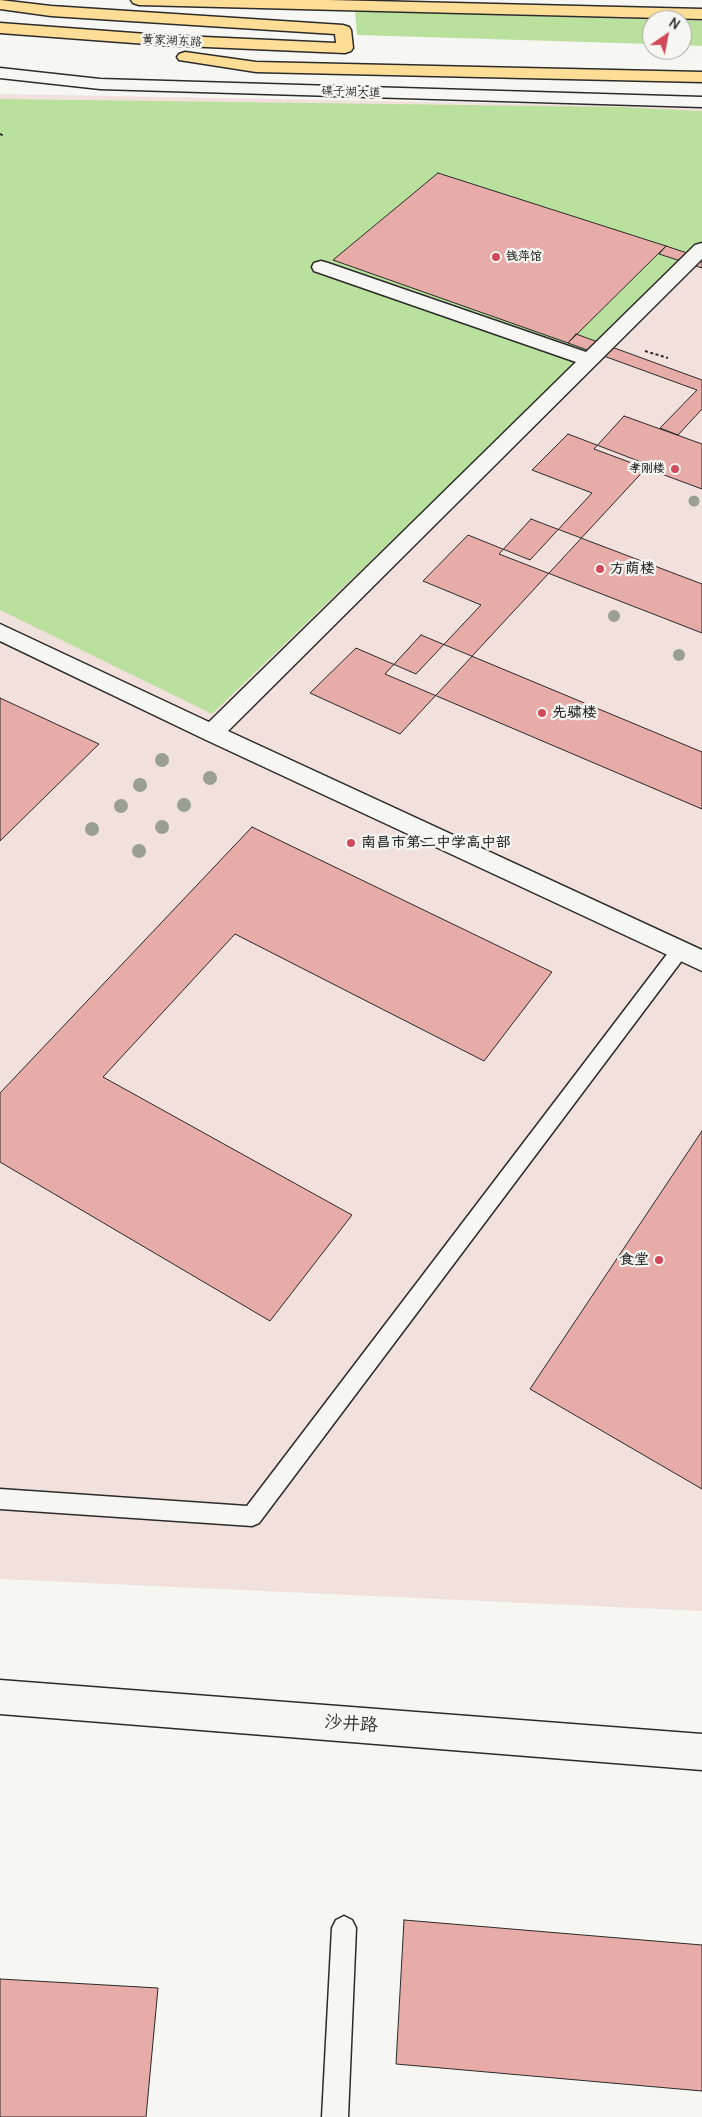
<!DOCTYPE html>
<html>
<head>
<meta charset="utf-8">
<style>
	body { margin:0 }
	#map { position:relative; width:702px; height:2117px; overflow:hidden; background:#f6f6f2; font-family:Delius,sans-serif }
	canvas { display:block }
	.north { position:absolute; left:642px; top:10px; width:50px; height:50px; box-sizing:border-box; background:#f6f6f2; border:1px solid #a5a5a2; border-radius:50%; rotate:33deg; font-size:14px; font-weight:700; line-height:20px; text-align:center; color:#2b2b2b }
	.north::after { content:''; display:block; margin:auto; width:18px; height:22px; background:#d1495b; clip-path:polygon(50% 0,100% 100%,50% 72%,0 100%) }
</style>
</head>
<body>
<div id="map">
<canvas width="702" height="2117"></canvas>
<div class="north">N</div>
</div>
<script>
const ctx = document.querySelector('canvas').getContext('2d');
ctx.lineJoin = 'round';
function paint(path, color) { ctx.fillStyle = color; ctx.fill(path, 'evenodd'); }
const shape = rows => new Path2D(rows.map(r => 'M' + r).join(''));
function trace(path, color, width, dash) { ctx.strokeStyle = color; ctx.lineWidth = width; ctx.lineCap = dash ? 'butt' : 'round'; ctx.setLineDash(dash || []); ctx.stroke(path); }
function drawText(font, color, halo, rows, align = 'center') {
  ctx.font = font + ' Delius,"LXGW WenKai TC",sans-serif'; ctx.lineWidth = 4.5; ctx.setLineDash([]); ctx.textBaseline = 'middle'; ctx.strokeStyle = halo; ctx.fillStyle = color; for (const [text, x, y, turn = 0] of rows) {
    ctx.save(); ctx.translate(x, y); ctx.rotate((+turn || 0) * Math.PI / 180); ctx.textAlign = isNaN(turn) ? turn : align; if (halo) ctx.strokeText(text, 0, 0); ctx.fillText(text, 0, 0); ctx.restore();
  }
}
const built = shape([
	[0,94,702,107,702,1611,0,1579]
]);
const green = shape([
	[355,11,671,20,652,20,652,44,357,35],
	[682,20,702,21,702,46,682,45],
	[0,99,619,107,702,111,702,241,212,714,0,610]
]);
const building = shape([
	[438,173,666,246,568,343,333,260,438,173],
	[666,246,702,258,702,268,659,254,666,246],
	[576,334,702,380,702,409,678,435,660,428,697,390,568,343,576,334],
	[624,416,702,444,702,489,594,449,624,416],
	[568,434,649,465,400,734,310,693,356,648,416,674,481,605,423,581,468,535,530,560,592,493,532,470,568,434],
	[531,519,702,584,702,633,499,554,531,519],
	[421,635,702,752,702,809,385,674,421,635],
	[0,698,99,744,0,841,0,698],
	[252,827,552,972,484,1061,235,934,103,1077,352,1215,270,1321,0,1162,0,1093,252,827],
	[702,1131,702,1489,530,1389,702,1131],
	[404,1920,702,1945,702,2091,396,2064,404,1920],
	[0,1979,158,1988,146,2117,0,2117,0,1979]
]);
const path = shape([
	[0,134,4,136],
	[645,351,668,358]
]);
const service = shape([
	[680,944,686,945,688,950,686,955,259,1523,252,1526,0,1509,0,1489,247,1506,674,945,680,944],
	[344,1916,352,1920,356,1928,348,2117,322,2117,332,1928,336,1920,344,1916]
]);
const minor = shape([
	[702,243,702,259,228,731,702,950,702,971,204,739,0,641,0,624,209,722,576,362,314,271,312,267,314,263,321,261,328,263,586,352,695,245,702,243]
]);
const tertiary = shape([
	[0,1680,702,1734,702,1770,0,1714,0,1680]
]);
const secondary = shape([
	[0,68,100,79,702,97,702,107,100,89,0,78,0,68]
]);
const trunk = shape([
	[0,0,51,6,343,25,349,27,351,30,353,48,351,51,345,53,160,45,0,33,0,23,160,35,336,43,335,34,51,16,0,9,0,0],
	[131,0,329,0,702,9,702,19,139,5,133,3,131,0],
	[185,52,256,62,702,72,702,82,256,72,179,60,177,57,179,54,185,52]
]);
const trees = [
	[694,501,5.5],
	[614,616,6],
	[679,655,6],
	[162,760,7],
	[210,778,7],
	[140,785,7],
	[184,805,7],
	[121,806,7],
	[162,827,7],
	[92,829,7],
	[139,851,7]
];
const markers = [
	[496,257,5,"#d1495b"],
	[675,469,5,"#d1495b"],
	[600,569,5,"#d1495b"],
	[542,713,5,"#d1495b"],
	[351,843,5,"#d1495b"],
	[659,1260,5,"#d1495b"]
];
const farStreetnames = [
	["黄家湖东路",172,41,3],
	["碟子湖大道",351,92,2]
];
const farPoinames = [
	["钱萍馆",506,257],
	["孝刚楼",665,469,"right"]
];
const poiNames = [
	["方荫楼",610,569],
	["先骕楼",552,713],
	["南昌市第二中学高中部",361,843],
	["食堂",649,1260,"right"]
];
const nearStreetnames = [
	["沙井路",351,1724,4]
];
paint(built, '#f2e0dc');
paint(green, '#b9e09c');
paint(building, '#e7aca7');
trace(building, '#2b2b2b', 1);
trace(service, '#2b2b2b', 3);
trace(minor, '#2b2b2b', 3);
trace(tertiary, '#2b2b2b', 3);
trace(secondary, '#2b2b2b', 3);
trace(trunk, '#2b2b2b', 3);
trace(path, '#2b2b2b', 2, [3, 2.5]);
paint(service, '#f6f6f2');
paint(minor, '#f6f6f2');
paint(tertiary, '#f6f6f2');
paint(secondary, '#f6f6f2');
paint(trunk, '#fedd96');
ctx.fillStyle = '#9a9f94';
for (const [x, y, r] of trees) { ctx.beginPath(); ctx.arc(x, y, r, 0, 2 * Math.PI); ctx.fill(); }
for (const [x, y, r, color] of markers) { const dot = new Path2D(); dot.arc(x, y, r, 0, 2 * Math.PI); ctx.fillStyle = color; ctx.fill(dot); trace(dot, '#f6f6f2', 2); }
drawText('12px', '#2b2b2b', '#f6f6f2', farStreetnames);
drawText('bold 12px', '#2b2b2b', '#f6f6f2', farPoinames, 'left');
drawText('bold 15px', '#2b2b2b', '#f6f6f2', poiNames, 'left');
drawText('18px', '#2b2b2b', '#f6f6f2', nearStreetnames);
</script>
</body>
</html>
